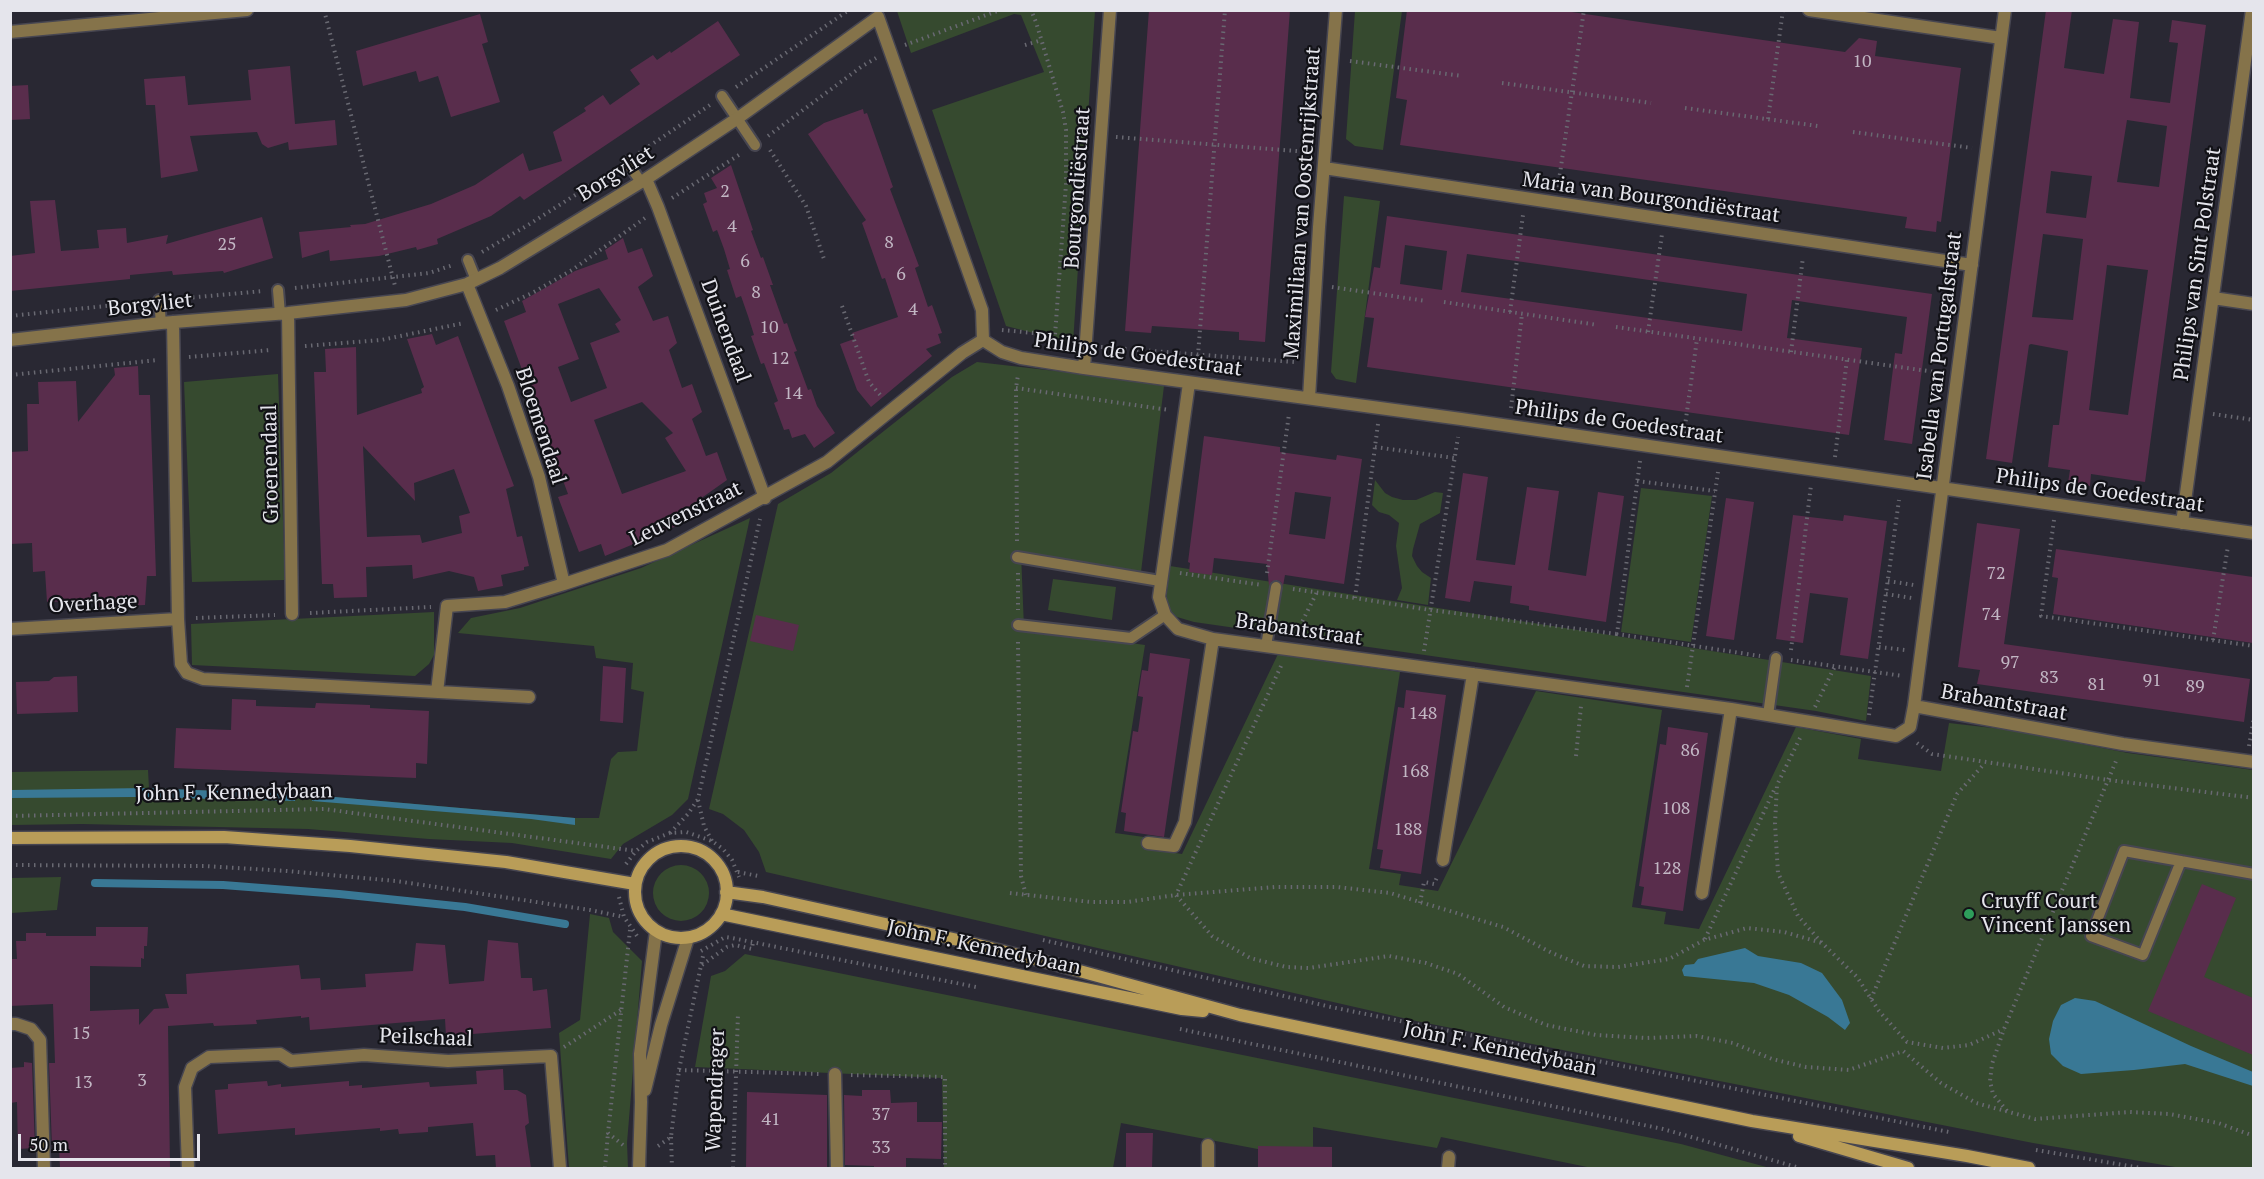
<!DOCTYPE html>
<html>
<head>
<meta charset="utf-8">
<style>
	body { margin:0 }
	#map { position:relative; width:2264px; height:1179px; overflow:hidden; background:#292833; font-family:"PT Serif",serif }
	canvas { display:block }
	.frame { position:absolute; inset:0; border:12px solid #e5e5ec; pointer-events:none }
	.scale { position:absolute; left:18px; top:1134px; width:182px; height:27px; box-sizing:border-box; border:3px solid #e5e5ec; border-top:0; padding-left:8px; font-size:18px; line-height:21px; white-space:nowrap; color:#e5e5ec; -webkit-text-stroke:4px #121217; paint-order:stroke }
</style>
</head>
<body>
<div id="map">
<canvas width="2264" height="1179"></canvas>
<div class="frame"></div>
<div class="scale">50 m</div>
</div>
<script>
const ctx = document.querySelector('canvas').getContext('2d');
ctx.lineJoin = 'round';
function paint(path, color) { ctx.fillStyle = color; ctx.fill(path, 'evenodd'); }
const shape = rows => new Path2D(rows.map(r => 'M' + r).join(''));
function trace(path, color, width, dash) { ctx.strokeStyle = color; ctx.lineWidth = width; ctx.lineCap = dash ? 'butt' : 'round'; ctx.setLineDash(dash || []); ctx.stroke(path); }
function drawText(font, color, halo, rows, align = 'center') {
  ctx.font = font + ' "PT Serif",serif'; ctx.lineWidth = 4.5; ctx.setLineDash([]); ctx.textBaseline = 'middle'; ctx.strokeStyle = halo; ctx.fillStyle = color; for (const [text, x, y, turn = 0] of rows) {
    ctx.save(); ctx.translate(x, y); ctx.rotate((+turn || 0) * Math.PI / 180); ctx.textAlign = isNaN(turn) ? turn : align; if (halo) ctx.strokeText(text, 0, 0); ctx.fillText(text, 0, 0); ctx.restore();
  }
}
const green = shape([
	[897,11,1095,11,1073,343,1006,326,932,110,1044,72,1021,15,1014,14,911,53],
	[1355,11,1402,11,1383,150,1355,146,1346,139],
	[1344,196,1380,201,1356,383,1336,379,1331,372],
	[977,362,1099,376,1164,386,1141,572,1021,553,1024,628,1145,645,1115,833,1144,837,1143,848,1182,854,1278,654,1400,672,1369,869,1401,874,1399,885,1438,891,1536,691,1662,710,1632,907,1666,912,1664,924,1699,929,1796,727,1861,739,1858,759,1941,771,1949,723,2010,730,2128,753,2253,770,2253,1168,2181,1168,2033,1143,1416,1021,766,872,759,852,744,830,723,814,709,809,778,504,831,473,952,377],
	[278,374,285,580,192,582,184,382],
	[1375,480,1385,493,1392,497,1403,500,1416,500,1435,492,1443,493,1440,513,1420,524,1413,549,1412,556,1417,566,1422,572,1431,578,1428,605,1397,600,1402,588,1396,546,1399,523,1389,515,1379,512,1372,505],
	[1641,488,1712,496,1691,642,1621,632],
	[750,518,688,799,672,815,623,844,611,859,512,843,429,839,308,829,82,824,11,825,10,772,148,770,149,788,312,795,575,818,599,818,611,759,618,752,637,751,644,692,631,689,633,663,596,658,594,646,458,633,471,618,520,608,641,568],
	[1170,566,1871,676,1866,721,1816,711,1194,622,1177,617,1170,611,1166,600],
	[1053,579,1116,587,1112,620,1048,610],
	[434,612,434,655,429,664,415,676,192,665,191,624],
	'653 893a28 28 0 1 1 56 0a28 28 0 1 1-56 0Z',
	[61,877,57,910,11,913,11,878],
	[590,914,609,918,613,932,642,961,627,1143,628,1168,569,1168,559,1033,580,1020],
	[745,954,1681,1144,1770,1168,1592,1168,1441,1137,1437,1148,1313,1127,1313,1168,1285,1168,1284,1154,1121,1123,1113,1168,944,1168,942,1078,695,1067,711,976,725,971]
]);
const water = shape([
	[145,788,296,794,295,801,134,797,11,798,11,790],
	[312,795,575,818,575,825,531,819,312,801],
	[1745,948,1758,956,1801,963,1822,973,1842,1000,1850,1023,1845,1030,1828,1017,1789,995,1754,983,1684,976,1682,970,1685,965,1694,964,1698,959],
	[2075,998,2095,1001,2191,1046,2253,1072,2253,1086,2185,1064,2134,1070,2081,1074,2063,1066,2051,1054,2049,1039,2053,1021,2061,1005]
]);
const stream = shape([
	[95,883,223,885,339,894,465,907,565,924]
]);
const building = shape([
	[1149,10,1290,10,1265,342,1239,340,1239,332,1152,326,1151,333,1125,331],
	[1407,10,1558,10,1845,52,1859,38,1877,41,1875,56,1961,68,1941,222,1937,221,1936,232,1905,228,1907,217,1400,145,1407,100,1396,98],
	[2046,10,2072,10,2064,68,2104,74,2113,19,2139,22,2130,98,2170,103,2178,43,2169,42,2172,20,2206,25,2145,482,2091,474,2090,486,2068,483,2070,470,2048,467,2053,425,2059,425,2068,351,2031,344,2029,345,2012,463,1986,459],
	[2127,120,2167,126,2159,187,2117,182],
	[2051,171,2092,176,2086,218,2046,213],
	[2043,234,2083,239,2073,320,2032,317],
	[2107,265,2148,270,2128,415,2089,410],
	[480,14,488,42,482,44,500,102,451,117,438,76,419,82,416,71,363,86,356,51],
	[718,21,740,55,524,200,520,196,491,216,437,239,438,244,417,250,416,247,379,256,330,261,329,250,302,258,299,232,351,227,350,225,365,224,431,204,475,185,523,153,529,171,562,161,553,132,586,111,584,108,603,95,610,105,640,84,630,70,653,55,657,60,670,51,671,53],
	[290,66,295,124,335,120,337,145,289,150,288,142,268,148,262,144,257,132,190,136,198,171,161,178,155,105,146,105,144,79,185,76,188,105,251,100,248,70],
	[28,85,30,119,10,120,10,86],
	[863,109,864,114,867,113,893,187,890,189,919,266,915,268,928,307,932,305,942,333,938,334,941,343,926,349,932,356,871,407,857,390,840,344,854,339,852,333,898,317,885,278,882,279,865,231,862,223,866,220,808,134,824,123],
	[731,165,753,230,751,231,761,258,763,257,773,285,770,285,784,324,787,323,792,338,797,351,794,352,808,390,811,389,817,406,835,433,814,448,805,434,792,438,789,429,784,430,774,403,778,401,764,363,761,364,751,336,754,335,748,316,741,296,736,298,727,270,730,269,724,249,717,230,713,232,703,204,707,202,704,193,717,188,711,178],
	[55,200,61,251,99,248,97,230,126,228,127,243,168,235,166,244,262,217,273,258,224,273,223,271,173,275,172,271,130,275,130,279,10,291,10,256,35,253,30,201],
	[1387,216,1932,294,1912,444,1884,440,1895,353,1902,354,1907,317,1824,305,1792,300,1787,338,1862,348,1849,435,1367,367,1374,318,1365,317,1374,267,1380,268],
	[1405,245,1447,251,1442,290,1400,284],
	[1467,254,1747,294,1742,331,1461,292],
	[623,238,628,253,642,248,653,276,638,287,653,321,668,316,677,343,669,350,682,388,692,384,702,412,692,419,706,456,717,452,727,480,676,516,679,525,605,556,601,544,579,552,558,497,568,494,504,321,526,312,522,301,575,271,608,259,605,250],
	[599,288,621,320,615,324,620,332,590,343,607,388,571,402,558,367,579,359,558,304],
	[642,402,673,433,665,438,686,471,622,494,594,420],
	[432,334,436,345,458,336,514,486,506,489,517,537,522,536,529,566,524,567,524,570,501,575,503,586,478,591,474,577,449,571,413,579,412,565,366,567,367,597,334,598,333,584,322,584,314,372,326,372,325,349,356,347,357,415,422,393,421,389,424,387,407,339],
	[363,446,415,501,414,483,454,469,470,513,459,516,462,533,422,543,420,535,367,537],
	[138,366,139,395,150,395,156,576,147,576,145,605,97,607,97,600,47,602,45,571,33,572,32,543,10,544,10,452,28,451,27,404,39,404,38,382,76,381,78,422,115,375,114,368],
	[1204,436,1280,447,1280,452,1336,460,1337,455,1362,459,1344,584,1285,575,1283,586,1281,582,1277,580,1271,582,1269,586,1267,564,1214,558,1212,575,1189,572,1190,563,1188,562],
	[1295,492,1331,497,1325,539,1289,534],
	[1463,473,1488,477,1476,560,1515,565,1527,487,1559,491,1548,570,1586,576,1598,492,1624,496,1606,622,1529,610,1529,606,1510,603,1512,586,1474,581,1470,602,1445,598],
	[1726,498,1754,502,1734,640,1706,636],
	[1793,515,1843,521,1844,515,1887,521,1868,659,1840,655,1848,598,1810,593,1803,643,1776,639],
	[1977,523,2020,529,2004,644,2250,679,2244,722,1977,684,1980,670,1958,667],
	[2056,549,2253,577,2253,643,2053,614,2058,578,2052,577],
	[756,615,799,625,793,651,750,641],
	[1150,653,1190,659,1164,837,1124,831,1126,813,1121,812,1133,731,1138,732,1143,697,1138,696,1142,670,1148,671],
	[603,666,626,668,623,723,600,721],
	[77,676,78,712,17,714,16,682,49,681,54,677],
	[1406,690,1446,695,1421,874,1380,868,1383,850,1377,849,1398,707,1404,708],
	[232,699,256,700,256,706,315,708,316,703,370,705,370,708,429,711,427,764,416,763,416,778,174,768,176,728,231,730],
	[1668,727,1708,733,1683,911,1641,905,1644,887,1639,886,1660,744,1666,745],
	[2202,884,2236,898,2204,977,2253,998,2253,1055,2148,1011],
	[96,927,148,927,147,946,144,946,144,959,141,958,141,967,90,966,90,1011,139,1009,139,1025,154,1009,169,1008,165,994,187,994,186,974,299,965,301,979,320,978,321,990,366,987,365,974,413,971,416,943,445,945,449,984,484,981,488,940,518,943,521,978,532,978,533,991,547,989,551,1028,446,1036,445,1019,310,1030,309,1017,301,1018,301,1016,256,1020,257,1024,214,1026,213,1023,168,1026,170,1168,60,1168,59,1147,52,1148,49,1063,55,1063,53,1004,10,1006,10,965,12,959,17,959,16,941,26,941,26,933,46,933,46,936,96,936],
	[24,1062,32,1063,35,1148,18,1149,17,1102,10,1103,10,1068,24,1067],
	[503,1069,504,1090,517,1090,526,1095,529,1123,525,1126,531,1168,496,1168,495,1155,476,1156,473,1123,428,1127,428,1132,399,1134,398,1129,380,1131,380,1128,295,1135,295,1128,218,1134,215,1090,228,1089,228,1084,267,1081,268,1086,281,1084,281,1087,349,1081,349,1086,362,1085,362,1088,429,1082,430,1087,477,1084,476,1071],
	[862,1090,890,1090,891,1103,917,1102,917,1122,942,1122,941,1159,906,1158,906,1168,874,1168,874,1166,845,1165,844,1095,862,1096],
	[747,1092,827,1095,827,1168,746,1168],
	[1126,1133,1153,1133,1152,1168,1126,1168],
	[1258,1146,1332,1147,1332,1168,1258,1168]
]);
const path = shape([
	[324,10,395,286],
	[905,45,1000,10],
	[1025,45,1042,40],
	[1350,61,1462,76],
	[1502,83,1651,103],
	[736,87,849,10],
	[1685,108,1818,126],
	[1768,119,1783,10],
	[1853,132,1972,148],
	[768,136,861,67,876,58],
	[1116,137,1309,152],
	[770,150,806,206,824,259],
	[639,153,710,105],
	[1558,187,1584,10],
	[672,198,742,153],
	[482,252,528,225,613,171],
	[1332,287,1426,301],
	[295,288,429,273,453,265],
	[175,299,264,291],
	[1444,302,1598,325],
	[842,306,869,382,882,397],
	[496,310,534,292,572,270,645,218],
	[1510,312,1523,215],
	[10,316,144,302],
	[1616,327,1942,373],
	[1002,330,1055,335,1066,184,1066,130,1063,112,1036,22,1031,10],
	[1648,332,1662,234],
	[305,346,381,340,464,323],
	[1101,347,1294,362],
	[1791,352,1803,257],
	[189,357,271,350],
	[1197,368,1225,10],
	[10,375,158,360],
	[1016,388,1169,410],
	[1511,408,1522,314],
	[2213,414,2254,420],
	[1378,424,1355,598,1430,610,1617,634],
	[1684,433,1697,339],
	[1375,447,1454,458],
	[1835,457,1847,359],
	[1640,461,1617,634,1760,656],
	[1637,481,1715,491],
	[2054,520,2041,616,2254,646],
	[1017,541,1016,388,1018,375],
	[1018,573,1018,610],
	[1180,573,1262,585],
	[1267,573,1289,414],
	[1888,581,1914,585],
	[1293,589,1355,598],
	[1886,594,1912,598],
	[310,613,431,607],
	[196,618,275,615],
	[1297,632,1317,592],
	[2213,640,2228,546],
	[1018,642,1021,876,1026,895],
	[1879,647,1905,650],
	[1791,650,1811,485],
	[1424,651,1458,437],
	[1791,660,1903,676],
	[1281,666,1176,895,1212,936,1250,958,1286,967,1309,968,1389,956,1426,963,1458,974,1504,1007,1546,1025,1596,1035,1646,1038,1696,1036,1733,1043,1772,1059,1806,1067,1849,1070,1903,1051,1941,1083,1976,1103,2035,1119,2130,1112,2169,1114,2218,1123,2254,1136],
	[1687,687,1718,472],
	[1815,707,1835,666],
	[1869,715,1899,500],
	[1800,738,1777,785,1775,824,1778,873,1798,916,1822,943,1857,977,1879,1011,1907,1042,1943,1048,1969,1045,2004,1029],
	[1917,743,1932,754,2108,780,2254,798],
	[2249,746,2254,717],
	[1576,756,1581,706],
	[698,800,704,826,712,841],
	[10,816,324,809,636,851],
	[670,833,688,814,698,799,760,519],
	[626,864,636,851,647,842,670,833,686,832,712,841,723,849,732,860,739,877],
	[10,865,204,866,287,871,396,881,590,910,624,917],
	[738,872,758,876],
	[1010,893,1091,902,1127,902,1176,895,1275,887,1337,887,1390,893,1503,927,1552,953,1584,966,1618,967,1669,959,1704,940,1747,928,1784,932,1822,943],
	[619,897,624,917,637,936],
	[1420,903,1424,882,1434,884,1438,875],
	[1705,939,1775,788],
	[1043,940,1331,1007,1949,1132],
	[701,951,725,937,732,938,976,987],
	[702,965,727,947,735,945,752,949,753,941],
	[1871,999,1957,794,1985,763],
	[1180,1029,1663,1129,1800,1168],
	[564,1047,621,1010],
	[679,1070,819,1074],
	[851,1075,945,1077,945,1168],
	[2007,1111,1993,1094,1990,1081,1992,1064,2004,1029,2116,761],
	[671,1137,672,1168],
	[623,1145,608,1133,630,930],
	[658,1146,671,1137,679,1070,703,956],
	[2036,1150,2141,1168],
	[605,1168,608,1133],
	[733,1168,738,1013]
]);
const lane = shape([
	[722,96,755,145],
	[627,162,641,182],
	[468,260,476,280],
	[278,290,280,314],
	[159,300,161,323],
	[1017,557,1160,581],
	[1018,625,1131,638,1165,615],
	[1266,646,1276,587],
	[1768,715,1776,658],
	[2181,861,2143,955,2091,936,2124,851,2254,874]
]);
const street = shape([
	[1809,10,2001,38],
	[10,32,247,10],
	[1324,168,1972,265],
	[646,179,658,207,765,498],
	[467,284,508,386,539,477,564,584],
	[2213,298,2254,304],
	[288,313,292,614],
	[173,322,178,619,181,664,187,673,203,679,529,697],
	[10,340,161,323,288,313,406,300,467,284,500,268,646,179,738,118,878,17,982,310,983,340],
	[983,340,1002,352,1021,358,1084,368,1461,419,2254,533],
	[1084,368,1110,10],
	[1189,383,1159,597,1165,615,1178,629,1213,639],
	[1309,398,1319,227,1336,10],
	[2182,523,2252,10],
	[10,629,178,619],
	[437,692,447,606,505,602,564,584,667,550,827,462,962,353,983,340],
	[1914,706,2005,10],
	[1148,843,1174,846,1185,822,1213,639,1731,709,1896,736,1910,727,1914,706,2123,744,2254,762],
	[1443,860,1473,674],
	[1702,893,1731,709],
	[10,1024,16,1024,31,1029,40,1040,44,1168],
	[835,1074,837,1168],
	[645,1090,661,1025,688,938],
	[188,1168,185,1087,192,1068,209,1057,280,1054,291,1061,364,1055,448,1061,551,1056,560,1168],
	[639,1168,641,1102,640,1054,656,931],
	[1208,1168,1208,1145],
	[1448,1168,1449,1157]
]);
const secondary = shape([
	[10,838,224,837,350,846,506,862,635,884],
	'635 892a46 46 0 1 1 92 0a46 46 0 1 1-92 0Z',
	[726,892,763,897,958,940,1054,964,1240,1015,1752,1121,1967,1156,2029,1168],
	[721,914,1182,1009,1203,1011],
	[1799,1136,1908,1168]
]);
const markers = [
	[1969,914,6,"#2e9e5b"]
];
const numberNames = [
	["10",1862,62],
	["2",725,192],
	["4",732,227],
	["8",889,243],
	["25",227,245],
	["6",745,262],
	["6",901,275],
	["8",756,293],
	["4",913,310],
	["10",769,328],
	["12",780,359],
	["14",793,394],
	["72",1996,574],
	["74",1991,615],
	["97",2010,663],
	["83",2049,678],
	["91",2152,681],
	["81",2097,685],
	["89",2195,687],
	["148",1423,714],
	["86",1690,751],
	["168",1415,772],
	["108",1676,809],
	["188",1408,830],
	["128",1667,869],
	["15",81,1034],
	["3",142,1081],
	["13",83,1083],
	["37",881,1115],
	["41",771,1120],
	["33",881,1148]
];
const streetNames = [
	["Borgvliet",616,174,-32],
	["Bourgondiëstraat",1078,188,-86],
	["Maria van Bourgondiëstraat",1651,198,8],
	["Maximiliaan van Oostenrijkstraat",1303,203,-86],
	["Philips van Sint Polstraat",2198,264,-82],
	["Borgvliet",150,305,-6],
	["Duinendaal",725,331,70],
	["Philips de Goedestraat",1138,355,8],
	["Isabella van Portugalstraat",1940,356,-83],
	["Philips de Goedestraat",1619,422,8],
	["Bloemendaal",540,426,72],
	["Groenendaal",271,464,-91],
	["Philips de Goedestraat",2100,491,8],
	["Leuvenstraat",686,514,-26],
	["Overhage",93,604,-3],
	["Brabantstraat",1299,630,8],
	["Brabantstraat",2004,703,10],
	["John F. Kennedybaan",234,793,-1],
	["John F. Kennedybaan",984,948,12],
	["Peilschaal",426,1038,2],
	["John F. Kennedybaan",1500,1049,12],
	["Wapendrager",716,1090,-88]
];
const poiNames = [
	["Cruyff Court",1981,902],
	["Vincent Janssen",1981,926]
];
paint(green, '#364a2f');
paint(water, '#397895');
trace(stream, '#397895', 8);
paint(building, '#592d4c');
trace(lane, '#474651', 14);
trace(street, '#474651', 15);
trace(secondary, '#474651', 15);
trace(path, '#696972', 4, [1.5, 4.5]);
trace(lane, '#85734a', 10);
trace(street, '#85734a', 12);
trace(secondary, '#b99d58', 12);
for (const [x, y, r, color] of markers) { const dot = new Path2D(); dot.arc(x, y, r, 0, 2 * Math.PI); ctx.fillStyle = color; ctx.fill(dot); trace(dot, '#121217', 2); }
drawText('18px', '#c2b7c4', null, numberNames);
drawText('21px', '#e5e5ec', '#121217', streetNames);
drawText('21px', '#e5e5ec', '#121217', poiNames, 'left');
</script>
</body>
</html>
